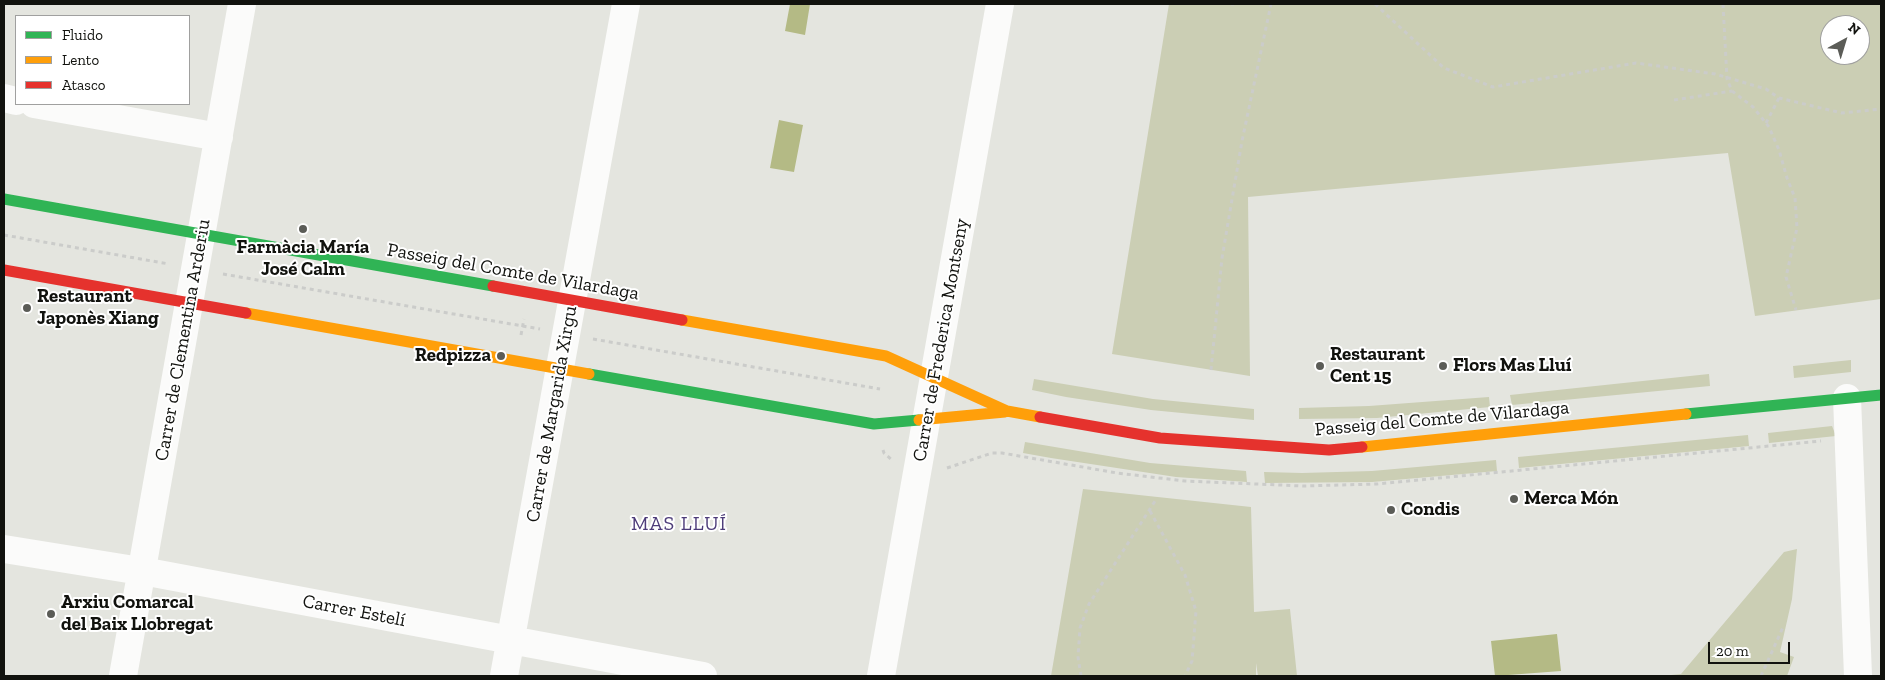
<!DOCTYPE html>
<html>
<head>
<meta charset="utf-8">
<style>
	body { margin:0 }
	#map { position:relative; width:1885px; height:680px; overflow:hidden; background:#e4e5df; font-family:"Zilla Slab",serif }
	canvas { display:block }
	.frame { position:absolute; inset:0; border:5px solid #11120e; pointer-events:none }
	.legend { position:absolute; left:15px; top:15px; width:175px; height:90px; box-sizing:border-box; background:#fff; border:1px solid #a0a09f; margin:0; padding:6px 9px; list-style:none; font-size:15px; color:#11120e }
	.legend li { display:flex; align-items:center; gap:10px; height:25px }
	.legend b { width:25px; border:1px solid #a0a09f }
	.north { position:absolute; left:1820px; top:15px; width:50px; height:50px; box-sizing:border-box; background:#fff; border:1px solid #a0a09f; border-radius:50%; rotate:39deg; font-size:14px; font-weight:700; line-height:20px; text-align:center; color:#11120e }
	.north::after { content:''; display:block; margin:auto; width:18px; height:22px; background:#5b5c57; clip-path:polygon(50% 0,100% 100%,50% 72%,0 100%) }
	.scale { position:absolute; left:1708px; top:642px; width:82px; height:22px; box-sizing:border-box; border:2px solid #11120e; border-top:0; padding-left:6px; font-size:15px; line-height:18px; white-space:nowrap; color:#11120e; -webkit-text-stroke:4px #fff; paint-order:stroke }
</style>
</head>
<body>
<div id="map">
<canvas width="1885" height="680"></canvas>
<div class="frame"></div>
<ul class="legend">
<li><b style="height:6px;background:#30b455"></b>Fluido</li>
<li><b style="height:6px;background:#ff9f0a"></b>Lento</li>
<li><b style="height:6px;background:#e5322d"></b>Atasco</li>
</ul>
<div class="north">N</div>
<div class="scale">20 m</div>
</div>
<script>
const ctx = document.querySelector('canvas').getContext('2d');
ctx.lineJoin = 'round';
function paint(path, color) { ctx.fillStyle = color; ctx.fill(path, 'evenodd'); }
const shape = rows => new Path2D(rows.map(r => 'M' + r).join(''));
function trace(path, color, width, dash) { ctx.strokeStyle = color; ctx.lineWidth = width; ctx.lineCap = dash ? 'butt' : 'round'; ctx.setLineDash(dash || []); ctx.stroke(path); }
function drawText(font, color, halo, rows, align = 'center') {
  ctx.font = font + ' "Zilla Slab",serif'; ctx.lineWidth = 4; ctx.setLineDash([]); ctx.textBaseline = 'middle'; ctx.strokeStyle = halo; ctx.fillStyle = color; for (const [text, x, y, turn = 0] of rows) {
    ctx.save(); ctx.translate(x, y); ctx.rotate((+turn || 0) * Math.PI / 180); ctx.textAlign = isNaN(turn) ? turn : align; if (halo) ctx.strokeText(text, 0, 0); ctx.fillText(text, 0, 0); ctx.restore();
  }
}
const green = shape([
	[1169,4,1881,4,1881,299,1755,316,1728,153,1248,197,1250,376,1112,354],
	[1830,25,1860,25,1860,55,1830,55],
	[1851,360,1851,372,1794,378,1793,366],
	[1709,374,1710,386,1512,405,1510,395],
	[1034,379,1153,399,1254,409,1254,420,1151,410,1066,397,1032,390],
	[1489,397,1490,407,1377,418,1299,419,1299,408,1369,406],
	[1832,426,1836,436,1769,443,1768,433],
	[1748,435,1749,446,1519,468,1518,457],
	[1025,442,1150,463,1246,471,1247,482,1176,477,1051,458,1023,453],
	[1496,460,1497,471,1372,482,1265,483,1264,472,1302,473,1372,471],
	[1083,489,1251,507,1254,612,1290,609,1297,676,1258,676,1256,663,1256,676,1051,676],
	[1797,549,1792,599,1780,652,1794,657,1787,676,1661,676,1681,674,1784,552]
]);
const water = shape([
	[790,4,810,4,805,35,785,31],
	[779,120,803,125,794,172,770,168],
	[1557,634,1561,671,1495,676,1491,641]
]);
const path = shape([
	[1231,4,1234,4],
	[1375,4,1444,68,1493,87,1636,63,1715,74,1766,89,1779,98,1842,113,1881,109],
	[1723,4,1727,79,1732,91,1753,107,1769,127,1779,150,1787,178,1795,198,1797,228,1786,277,1796,310],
	[1674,100,1732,91],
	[1766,123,1779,98],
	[4,235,169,264],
	[223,274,540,329],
	[521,335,524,319],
	[593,339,880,389],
	[1211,370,1222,258,1242,141,1271,4],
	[883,450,884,453,892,460],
	[947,468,992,453,1002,453,1117,473,1185,481,1303,486,1377,484,1821,441],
	[1150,511,1185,575,1196,611,1192,661,1185,676],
	[1081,676,1078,657,1080,628,1089,604,1157,498],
	[1761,676,1784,625]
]);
const street = shape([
	[4,98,16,101],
	[34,104,219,137],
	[1847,398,1858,676],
	[4,549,153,573,703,676],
	[123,676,242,4],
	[504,676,626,4],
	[881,676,1000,4]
]);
const fast = shape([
	[4,199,493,286],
	[589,374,874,424,919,420],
	[1686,414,1881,395]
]);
const slow = shape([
	[246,313,589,374],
	[682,320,886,356,1007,411,1040,417],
	[919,420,1005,412],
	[1362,447,1686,414]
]);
const jam = shape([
	[4,270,246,313],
	[493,286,682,320],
	[1040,417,1160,438,1329,450,1362,447]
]);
const markers = [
	[303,229,5,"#5b5c57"],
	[27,308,5,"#5b5c57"],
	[501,356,5,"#5b5c57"],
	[1320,366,5,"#5b5c57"],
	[1443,366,5,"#5b5c57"],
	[1514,499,5,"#5b5c57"],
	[1391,510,5,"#5b5c57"],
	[51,614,5,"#5b5c57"]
];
const poiNames = [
	["Farmàcia María",303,248,"center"],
	["José Calm",303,270,"center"],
	["Restaurant",37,297],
	["Japonès Xiang",37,319],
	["Restaurant",1330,355],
	["Cent 15",1330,377],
	["Redpizza",491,356,"right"],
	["Flors Mas Lluí",1453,366],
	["Merca Món",1524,499],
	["Condis",1401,510],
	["Arxiu Comarcal",61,603],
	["del Baix Llobregat",61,625]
];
const streetNames = [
	["Passeig del Comte de Vilardaga",513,272,10],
	["Carrer de Clementina Arderiu",183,340,-80],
	["Carrer de Frederica Montseny",941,340,-80],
	["Carrer de Margarida Xirgu",552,414,-80],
	["Passeig del Comte de Vilardaga",1442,419,-5],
	["Carrer Estelí",354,611,11]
];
const neighbourhoodNames = [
	["MAS LLUÍ",679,524]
];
paint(green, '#cbceb4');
paint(water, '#b4ba85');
trace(path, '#cbccca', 3, [4, 4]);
trace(street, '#fbfbfa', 28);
trace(fast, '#30b455', 11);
trace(slow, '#ff9f0a', 11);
trace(jam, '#e5322d', 11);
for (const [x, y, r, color] of markers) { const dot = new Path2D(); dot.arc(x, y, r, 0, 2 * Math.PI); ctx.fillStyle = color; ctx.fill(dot); trace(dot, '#fff', 2); }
drawText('bold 19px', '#11120e', '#fff', poiNames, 'left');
drawText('19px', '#11120e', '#fff', streetNames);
ctx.letterSpacing = '1px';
drawText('20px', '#4d3c79', '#fff', neighbourhoodNames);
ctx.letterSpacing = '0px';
</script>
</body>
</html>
